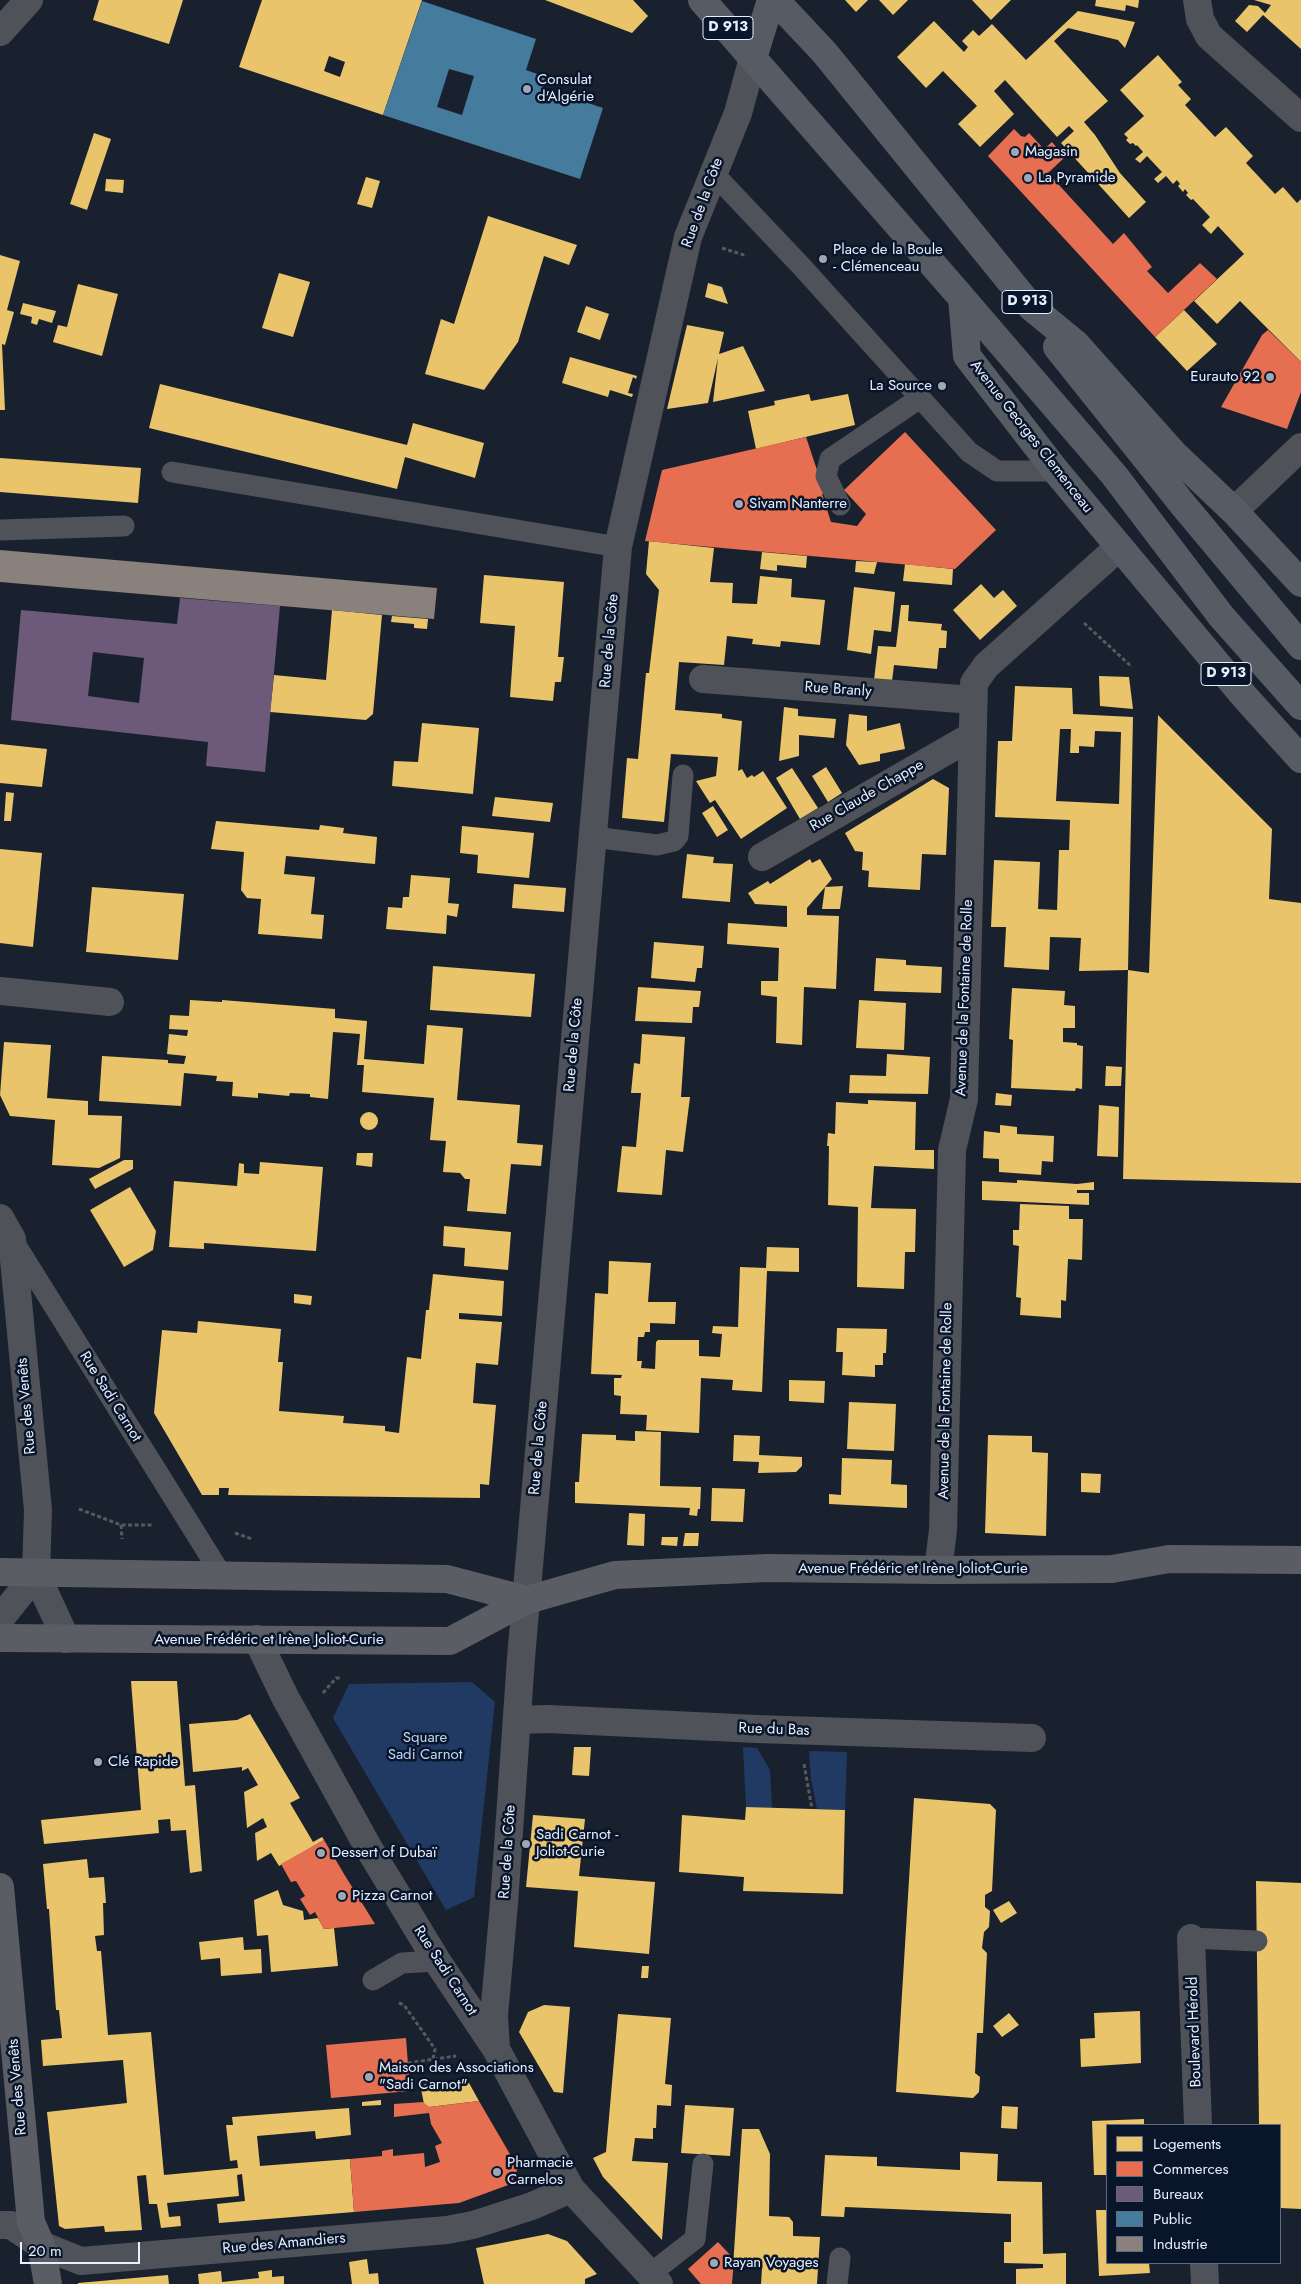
<!DOCTYPE html>
<html>
<head>
<meta charset="utf-8">
<style>
	body { margin:0 }
	#map { position:relative; width:1301px; height:2284px; overflow:hidden; background:#19212e; font-family:Jost,sans-serif }
	canvas { display:block }
	.legend { position:absolute; left:1106px; top:2124px; width:175px; height:140px; box-sizing:border-box; background:#08152b; border:1px solid #616c7f; margin:0; padding:6px 9px; list-style:none; font-size:15px; color:#e7effc }
	.legend li { display:flex; align-items:center; gap:10px; height:25px }
	.legend b { width:25px; border:1px solid #616c7f }
	.scale { position:absolute; left:20px; top:2242px; width:120px; height:22px; box-sizing:border-box; border:2px solid #e7effc; border-top:0; padding-left:6px; font-size:15px; line-height:18px; white-space:nowrap; color:#e7effc; -webkit-text-stroke:4px #08152b; paint-order:stroke }
</style>
</head>
<body>
<div id="map">
<canvas width="1301" height="2284"></canvas>
<ul class="legend">
<li><b style="height:14px;background:#e9c46a"></b>Logements</li>
<li><b style="height:14px;background:#e76f51"></b>Commerces</li>
<li><b style="height:14px;background:#6d597a"></b>Bureaux</li>
<li><b style="height:14px;background:#457b9d"></b>Public</li>
<li><b style="height:14px;background:#8a817c"></b>Industrie</li>
</ul>
<div class="scale">20 m</div>
</div>
<script>
const ctx = document.querySelector('canvas').getContext('2d');
ctx.lineJoin = 'round';
function paint(path, color) { ctx.fillStyle = color; ctx.fill(path, 'evenodd'); }
const shape = rows => new Path2D(rows.map(r => 'M' + r).join(''));
function trace(path, color, width, dash) { ctx.strokeStyle = color; ctx.lineWidth = width; ctx.lineCap = dash ? 'butt' : 'round'; ctx.setLineDash(dash || []); ctx.stroke(path); }
function drawText(font, color, halo, rows, align = 'center') {
  ctx.font = font + ' Jost,sans-serif'; ctx.lineWidth = 5; ctx.setLineDash([]); ctx.textBaseline = 'middle'; ctx.strokeStyle = halo; ctx.fillStyle = color; for (const [text, x, y, turn = 0] of rows) {
    ctx.save(); ctx.translate(x, y); ctx.rotate((+turn || 0) * Math.PI / 180); ctx.textAlign = isNaN(turn) ? turn : align; if (halo) ctx.strokeText(text, 0, 0); ctx.fillText(text, 0, 0); ctx.restore();
  }
}
const green = shape([
	[472,1682,495,1702,474,1897,446,1910,333,1718,349,1684],
	[743,1747,757,1748,770,1770,772,1808,746,1807],
	[809,1751,847,1752,845,1810,817,1809,811,1779]
]);
const homes = shape([
	[99,0,183,0,169,44,93,20],
	[262,0,422,0,383,115,239,67],
	[329,56,345,62,340,77,324,71],
	[545,0,633,0,648,16,632,33],
	[845,0,868,0,856,12],
	[879,0,908,0,893,15],
	[972,0,1011,0,991,20],
	[1096,0,1139,0,1138,8,1126,5,1125,11,1095,6],
	[1254,0,1301,0,1301,49,1263,15,1247,32,1235,21,1249,5,1258,6,1265,13,1271,5],
	[1078,11,1135,22,1125,48,1118,40,1068,28,1054,41,1108,101,1084,122,1095,135,1120,173,1146,202,1129,218,1061,143,1074,131,1069,126,1057,137,1005,80,994,91,1014,114,980,147,958,124,977,106,943,71,926,88,897,57,934,21,964,52,968,47,962,41,973,30,979,36,992,24,1026,60],
	[1158,55,1182,82,1178,85,1191,99,1185,105,1215,137,1226,127,1253,156,1246,163,1275,194,1283,187,1297,203,1301,199,1301,362,1240,301,1217,324,1194,301,1244,254,1218,226,1211,234,1202,225,1210,217,1193,199,1191,200,1186,195,1188,193,1185,189,1183,192,1178,186,1180,184,1177,180,1173,184,1166,176,1158,183,1154,179,1162,172,1147,156,1140,163,1135,159,1143,152,1137,145,1136,146,1133,143,1130,144,1126,140,1128,138,1124,134,1144,116,1120,90],
	[94,133,111,139,87,210,70,204],
	[366,177,380,181,372,208,357,204],
	[106,179,124,180,123,193,105,191],
	[488,216,577,245,569,265,544,256,518,342,484,390,425,374,441,319,454,324],
	[0,255,20,261,7,310,14,312,5,345,2,344,5,410,0,410],
	[279,273,310,282,293,337,262,328],
	[708,283,722,287,728,304,705,297],
	[78,284,118,294,102,356,53,342,58,325,67,327],
	[23,303,56,311,52,323,39,319,37,325,31,323,32,317,20,314],
	[586,306,609,314,600,340,577,332],
	[1184,310,1217,344,1187,371,1155,337],
	[687,325,724,332,719,354,743,346,765,391,713,402,718,358,708,403,667,409],
	[570,357,637,376,636,379,633,377,628,393,633,394,632,397,610,390,608,397,562,383],
	[160,384,407,445,413,423,484,443,475,478,405,457,397,489,149,428],
	[809,394,811,401,848,394,855,425,756,449,748,411,775,405,774,401],
	[0,458,141,468,138,503,0,492],
	[649,541,714,548,710,582,733,583,732,603,757,604,760,576,792,579,791,597,825,600,820,645,781,641,780,647,752,644,753,639,727,636,724,665,679,662,675,710,722,714,722,718,742,721,738,771,742,769,747,778,752,775,754,777,763,771,787,808,741,839,715,800,710,803,696,781,716,776,718,757,671,754,664,822,622,818,627,758,638,759,646,673,649,673,659,590,646,574],
	[762,552,807,556,806,568,777,565,777,571,760,569],
	[856,561,877,562,874,574,855,572],
	[905,564,953,569,952,585,903,581],
	[484,575,564,582,558,657,564,657,561,682,555,682,553,701,510,697,515,626,480,623],
	[981,584,994,598,1003,590,1017,606,980,640,953,610],
	[854,587,895,592,891,632,874,630,871,654,847,650],
	[901,605,909,605,908,621,942,624,941,630,947,631,946,648,939,648,937,669,894,665,892,681,874,680,878,646,896,647],
	[332,610,382,615,373,714,366,720,270,712,274,675,326,680],
	[392,616,428,619,427,629,414,628,414,624,391,622],
	[1099,676,1129,677,1133,709,1100,706],
	[1015,686,1072,688,1073,714,1133,717,1128,970,1079,971,1081,938,1050,937,1049,970,1004,967,1006,927,991,927,994,860,1040,862,1038,909,1057,910,1059,850,1069,850,1070,820,995,817,998,741,1012,741],
	[1060,729,1071,729,1070,753,1079,753,1079,746,1094,747,1095,731,1121,732,1119,804,1056,801],
	[784,707,798,709,798,716,836,719,834,738,799,735,799,756,779,761],
	[849,714,867,716,867,731,900,723,905,749,880,754,880,761,859,765,846,745],
	[1158,715,1272,829,1269,899,1301,903,1301,1183,1123,1179,1128,970,1149,973],
	[422,723,479,728,473,794,392,786,394,761,418,762],
	[0,744,47,749,42,787,0,783],
	[826,767,842,793,828,802,812,776],
	[792,768,818,808,800,819,776,778],
	[933,779,949,788,946,855,922,854,920,890,868,887,869,871,862,870,863,852,855,851,845,833],
	[6,792,14,793,11,821,4,821],
	[495,797,553,803,550,822,492,816],
	[713,806,728,830,717,837,702,813],
	[216,821,319,830,320,825,344,828,343,833,377,837,375,864,286,856,284,874,315,877,311,914,324,915,322,939,258,934,261,899,247,898,241,890,244,852,211,849],
	[462,826,534,833,529,878,477,873,478,855,460,853],
	[0,849,42,853,33,947,0,943],
	[687,854,714,857,713,863,733,864,730,902,682,898],
	[810,859,812,863,820,859,832,879,825,887,843,886,840,909,822,909,825,887,807,908,807,915,839,916,836,989,804,987,802,1045,776,1043,777,997,761,995,761,981,778,981,779,948,727,944,728,923,787,927,787,906,755,904,748,893,768,881,770,884],
	[411,875,450,878,448,903,459,904,457,917,447,915,446,934,386,929,388,907,402,908,403,897,409,897],
	[514,884,566,888,564,912,512,908],
	[92,887,184,894,178,960,86,952],
	[654,942,704,946,702,968,697,968,695,982,651,978],
	[876,958,906,960,906,965,942,967,941,993,874,991],
	[433,966,535,974,531,1017,430,1010],
	[638,987,701,991,699,1007,693,1007,692,1023,635,1021],
	[1012,988,1065,991,1064,1005,1075,1006,1075,1028,1063,1028,1063,1042,1077,1043,1077,1045,1083,1046,1082,1089,1076,1088,1075,1091,1011,1088,1013,1040,1009,1039],
	[190,1000,222,1002,222,1000,335,1009,335,1018,367,1021,364,1059,424,1064,427,1025,463,1028,457,1100,520,1105,517,1143,543,1145,541,1166,511,1164,506,1214,467,1211,470,1179,465,1179,460,1173,443,1172,446,1141,430,1140,434,1098,362,1092,364,1065,357,1065,360,1034,333,1032,328,1099,310,1097,310,1094,290,1093,289,1096,258,1093,258,1098,232,1096,233,1082,216,1081,217,1076,184,1073,181,1106,99,1101,102,1056,168,1060,168,1063,184,1064,186,1056,167,1054,169,1034,187,1036,188,1030,169,1029,170,1015,189,1016],
	[859,1000,906,1003,904,1050,856,1048],
	[642,1034,685,1037,681,1097,690,1097,683,1152,666,1150,662,1195,617,1192,622,1146,636,1147,641,1093,631,1093,634,1063,640,1064],
	[4,1042,51,1045,47,1098,88,1101,88,1115,122,1116,120,1158,99,1168,52,1165,55,1120,10,1116,0,1095],
	[887,1054,930,1057,928,1094,849,1093,850,1075,886,1076],
	[1106,1066,1122,1067,1121,1086,1105,1086],
	[996,1093,1012,1095,1011,1106,995,1105],
	[868,1100,916,1102,915,1150,934,1150,934,1169,874,1166,871,1208,916,1209,915,1252,905,1252,904,1289,857,1287,858,1207,828,1205,829,1146,827,1146,828,1133,835,1134,836,1102,868,1104],
	[1099,1105,1119,1107,1118,1157,1097,1156],
	'360 1121a9 9 0 1 1 18 0a9 9 0 1 1-18 0Z',
	[1000,1125,1017,1127,1017,1134,1054,1136,1053,1162,1042,1161,1041,1175,999,1172,999,1159,983,1158,984,1131,1000,1133],
	[357,1153,373,1153,372,1167,356,1165],
	[124,1160,133,1160,133,1169,95,1189,89,1179],
	[260,1162,323,1167,316,1251,204,1243,204,1249,169,1247,174,1181,237,1186,239,1163,244,1164,244,1173,259,1174],
	[1017,1180,1077,1184,1094,1182,1094,1190,1077,1190,1077,1193,1089,1193,1089,1205,982,1200,982,1181,1017,1183],
	[130,1187,156,1231,153,1250,124,1267,90,1210],
	[1020,1204,1069,1206,1069,1219,1083,1219,1082,1260,1068,1259,1066,1301,1061,1300,1061,1318,1020,1315,1021,1298,1016,1297,1019,1246,1013,1245,1013,1230,1019,1230],
	[444,1226,511,1232,508,1270,464,1266,465,1248,443,1246],
	[767,1247,799,1248,799,1272,767,1271,762,1392,732,1390,733,1380,701,1378,699,1433,646,1430,647,1415,620,1414,621,1396,614,1395,614,1378,621,1378,622,1375,591,1374,595,1293,608,1294,609,1261,651,1263,648,1302,676,1302,675,1324,650,1323,650,1332,645,1332,644,1337,638,1337,637,1361,642,1361,641,1368,655,1369,656,1342,658,1340,699,1340,699,1356,720,1357,722,1334,712,1333,713,1326,738,1327,740,1267,766,1268],
	[433,1274,504,1281,502,1316,459,1313,459,1319,502,1322,498,1365,476,1363,473,1403,496,1405,489,1485,480,1484,480,1498,228,1495,229,1488,219,1488,219,1495,202,1495,154,1413,162,1330,197,1333,198,1321,281,1329,278,1362,283,1362,279,1411,344,1416,343,1423,385,1426,385,1431,399,1433,407,1357,421,1359,426,1310,429,1310],
	[294,1294,312,1296,311,1305,294,1303],
	[837,1328,887,1329,886,1353,883,1353,883,1365,875,1365,875,1377,842,1375,843,1352,836,1352],
	[789,1380,825,1381,824,1403,789,1401],
	[849,1402,896,1404,894,1451,847,1449],
	[635,1431,661,1432,660,1486,701,1487,700,1509,698,1509,697,1516,689,1515,690,1508,575,1503,575,1482,579,1482,582,1434,616,1435,616,1440,635,1441],
	[734,1435,760,1436,759,1455,802,1457,802,1466,796,1472,758,1473,759,1462,733,1461],
	[988,1435,1032,1436,1032,1452,1048,1453,1046,1536,985,1533],
	[842,1458,892,1460,891,1484,907,1485,907,1508,829,1504,829,1494,841,1495],
	[1081,1473,1101,1474,1100,1493,1081,1492],
	[712,1488,745,1489,743,1522,711,1521],
	[629,1513,645,1514,644,1546,627,1545],
	[685,1533,699,1533,698,1546,683,1546],
	[662,1537,678,1537,677,1546,661,1545],
	[131,1681,177,1681,185,1786,195,1785,202,1871,190,1873,186,1830,171,1831,170,1819,158,1820,159,1833,44,1844,41,1820,141,1810],
	[250,1714,300,1798,290,1803,313,1842,322,1837,324,1840,279,1866,271,1853,257,1861,255,1833,267,1827,263,1818,247,1828,244,1792,258,1785,248,1768,242,1771,242,1767,193,1772,189,1724,237,1720],
	[574,1747,591,1747,589,1776,572,1775],
	[914,1798,990,1804,996,1810,992,1891,985,1895,985,1907,990,1911,989,1927,984,1932,982,1948,987,1953,983,2033,977,2033,975,2073,980,2077,979,2092,973,2098,896,2092],
	[746,1807,845,1810,843,1894,743,1891,744,1877,679,1872,682,1815,745,1820],
	[533,1815,585,1819,579,1876,655,1882,649,1954,574,1947,578,1891,526,1887],
	[87,1859,89,1878,104,1877,106,1903,103,1903,104,1935,95,1936,97,1951,101,1951,108,2035,151,2032,164,2175,238,2168,237,2160,230,2161,226,2125,233,2125,232,2117,349,2108,351,2135,316,2139,315,2131,257,2136,260,2166,350,2159,354,2212,219,2223,217,2204,245,2201,242,2174,237,2175,239,2196,167,2203,169,2217,180,2216,181,2226,161,2228,157,2204,149,2204,146,2175,137,2176,142,2230,105,2232,104,2226,65,2229,59,2226,47,2112,127,2103,123,2060,43,2066,41,2040,62,2038,59,2010,56,2010,49,1909,47,1909,43,1864],
	[1256,1881,1301,1883,1301,2209,1280,2208,1280,2125,1259,2125],
	[278,1890,283,1905,303,1911,304,1920,318,1918,324,1929,334,1928,338,1966,271,1972,268,1935,257,1936,254,1900],
	[1009,1901,1017,1913,1001,1923,993,1910],
	[243,1937,244,1950,261,1949,262,1973,221,1976,220,1958,201,1960,199,1942],
	[642,1966,649,1966,648,1978,641,1978],
	[544,2005,570,2007,563,2093,554,2092,519,2032,528,2012],
	[1140,2011,1141,2063,1081,2067,1080,2039,1095,2038,1094,2013],
	[1009,2013,1019,2025,1002,2037,993,2026],
	[618,2014,671,2018,665,2084,672,2085,671,2106,657,2105,656,2128,653,2128,653,2139,635,2138,632,2161,668,2163,662,2240,603,2177,593,2158,606,2152],
	[448,2081,451,2085,469,2083,479,2101,429,2107,424,2104,421,2089,425,2084],
	[381,2100,381,2105,362,2106,362,2102],
	[685,2105,734,2108,730,2156,681,2153],
	[1002,2106,1018,2107,1017,2129,1001,2128],
	[1144,2119,1144,2125,1107,2125,1107,2175,1094,2175,1092,2121],
	[742,2129,759,2129,770,2154,769,2216,789,2217,793,2222,793,2236,820,2237,817,2284,761,2284,762,2268,733,2267],
	[960,2152,998,2154,997,2181,1042,2182,1043,2254,1066,2253,1066,2284,1016,2284,1016,2269,1043,2268,1043,2264,1004,2263,1004,2242,1011,2242,1011,2214,845,2207,844,2217,821,2216,825,2155,877,2157,877,2166,960,2170],
	[1096,2210,1107,2210,1107,2263,1149,2263,1150,2273,1099,2276],
	[548,2234,567,2241,597,2274,585,2279,585,2284,484,2284,476,2248],
	[367,2259,369,2274,378,2273,379,2284,352,2284,349,2262],
	[272,2270,272,2277,284,2276,284,2284,199,2284,198,2274,221,2271,222,2282,259,2278,258,2272],
	[168,2275,169,2284,78,2284,78,2283]
]);
const shops = shape([
	[1014,129,1021,136,1025,137,1029,133,1044,149,1052,142,1065,157,1048,173,1113,244,1124,233,1152,267,1147,271,1168,293,1200,263,1217,279,1155,337,988,156],
	[1268,330,1301,362,1301,392,1287,429,1221,407,1262,335],
	[905,432,996,530,955,569,645,541,662,470,806,437,825,494,822,494,831,522,857,526,866,514,844,490],
	[324,1840,344,1874,375,1924,324,1929,315,1912,310,1915,300,1899,305,1896,296,1881,291,1882,281,1864],
	[406,2038,410,2091,331,2098,326,2045],
	[479,2101,518,2168,511,2184,459,2203,354,2212,350,2159,382,2156,382,2151,393,2149,393,2156,424,2153,425,2167,440,2162,435,2146,442,2143,431,2124,429,2113,394,2117,394,2104,423,2102,429,2107],
	[718,2242,734,2259,732,2284,701,2284,688,2269]
]);
const offices = shape([
	[180,598,280,606,265,772,206,766,208,742,11,720,21,610,177,624],
	[93,652,144,658,139,703,88,696]
]);
const public = shape([
	[422,1,536,39,526,70,546,77,543,88,603,108,580,179,383,115],
	[449,69,474,76,462,115,437,107]
]);
const industry = shape([
	[0,550,437,588,434,619,0,582]
]);
const path = shape([
	[722,248,747,256],
	[1084,623,1132,667],
	[79,1509,121,1525,153,1525],
	[121,1525,122,1539],
	[235,1533,252,1539],
	[323,1693,336,1678,340,1678],
	[804,1764,812,1809],
	[399,2003,404,2005,435,2049,433,2059],
	[408,2063,456,2056]
]);
const lane = shape([
	[713,173,802,267,969,452,997,471,1056,471],
	[172,472,618,547],
	[840,505,826,476,830,459,920,398],
	[0,530,124,526],
	[593,837,657,845,674,841,678,836,683,775],
	[14,1242,221,1574],
	[1191,1938,1257,1941],
	[373,1980,402,1963,437,1961],
	[650,2274,695,2239,703,2164],
	[837,2284,840,2258]
]);
const street = shape([
	[1197,0,1200,19,1209,36,1301,118],
	[0,32,29,0],
	[1234,511,1301,447],
	[703,679,973,700],
	[762,857,972,736],
	[0,991,110,1002],
	[0,1218,12,1239,38,1510,36,1574,66,1639],
	[938,1570,943,1530,952,1150,964,1099,974,683,986,666,1119,547],
	[0,1619,36,1574],
	[257,1639,285,1697,368,1847,437,1961,496,2049,571,2189,659,2284],
	[517,1720,548,1719,757,1729,1032,1738],
	[1191,1938,1198,2125],
	[496,2049,494,2015,504,1904,521,1658,618,547,688,237,738,113,753,58],
	[0,2225,11,2225,41,2245,81,2261,447,2230,473,2225,532,2206,571,2189],
	[1204,2263,1205,2284]
]);
const secondary = shape([
	[0,1572,447,1579,527,1600],
	[0,1638,450,1641,527,1600,615,1575,767,1568,938,1570,1112,1569,1169,1559,1301,1560],
	[0,1887,31,2222,41,2245,48,2284]
]);
const primary = shape([
	[702,0,962,298,967,356,1056,471,1244,696,1301,759],
	[775,0,824,52,1031,307,1076,344,1175,455,1234,511,1301,583],
	[753,58,771,0],
	[962,298,1114,475,1221,616,1301,706],
	[1057,347,1184,506,1301,646]
]);
const markers = [
	[527,89,5,"#9fa7b4"],
	[1015,152,5,"#9fa7b4"],
	[1028,178,5,"#9fa7b4"],
	[823,259,5,"#9fa7b4"],
	[1270,377,5,"#9fa7b4"],
	[942,386,5,"#9fa7b4"],
	[739,504,5,"#9fa7b4"],
	[98,1762,5,"#9fa7b4"],
	[526,1844,5,"#9fa7b4"],
	[321,1853,5,"#9fa7b4"],
	[342,1896,5,"#9fa7b4"],
	[369,2077,5,"#9fa7b4"],
	[497,2172,5,"#9fa7b4"],
	[714,2263,5,"#9fa7b4"]
];
const shields = [
	[728,28,50],
	[1027,302,50],
	[1226,674,50]
];
const shieldNames = [
	["D 913",728,28],
	["D 913",1027,302],
	["D 913",1226,674]
];
const poiNames = [
	["Consulat",537,80],
	["d'Algérie",537,97],
	["Magasin",1025,152],
	["La Pyramide",1038,178],
	["Place de la Boule",833,250],
	["- Clémenceau",833,267],
	["Eurauto 92",1260,377,"right"],
	["La Source",932,386,"right"],
	["Sivam Nanterre",749,504],
	["Clé Rapide",108,1762],
	["Sadi Carnot -",536,1835],
	["Joliot-Curie",536,1852],
	["Dessert of Dubaï",331,1853],
	["Pizza Carnot",352,1896],
	["Maison des Associations",379,2068],
	["\"Sadi Carnot\"",379,2085],
	["Pharmacie",507,2163],
	["Carnelos",507,2180],
	["Rayan Voyages",724,2263]
];
const streetNames = [
	["Rue de la Côte",703,203,-70],
	["Avenue Georges Clemenceau",1031,437,52],
	["Rue de la Côte",610,641,-85],
	["Rue Branly",838,690,4],
	["Rue Claude Chappe",867,796,-30],
	["Avenue de la Fontaine de Rolle",965,998,-88],
	["Rue de la Côte",574,1045,-85],
	["Rue Sadi Carnot",110,1397,58],
	["Avenue de la Fontaine de Rolle",946,1401,-89],
	["Rue des Venêts",27,1406,-95],
	["Rue de la Côte",539,1448,-85],
	["Avenue Frédéric et Irène Joliot-Curie",913,1569],
	["Avenue Frédéric et Irène Joliot-Curie",269,1640],
	["Rue du Bas",774,1730,2],
	["Rue de la Côte",508,1852,-86],
	["Rue Sadi Carnot",445,1971,57],
	["Boulevard Hérold",1195,2032,-92],
	["Rue des Venêts",18,2087,-95],
	["Rue des Amandiers",284,2244,-5]
];
const parkNames = [
	["Square",425,1738],
	["Sadi Carnot",425,1755]
];
paint(green, '#213a64');
paint(homes, '#e9c46a');
paint(shops, '#e76f51');
paint(offices, '#6d597a');
paint(public, '#457b9d');
paint(industry, '#8a817c');
trace(path, '#565a60', 3, [4, 2.5]);
trace(lane, '#4f5258', 21);
trace(street, '#4f5258', 28);
trace(secondary, '#5a5e64', 28);
trace(primary, '#575c64', 28);
for (const [x, y, r, color] of markers) { const dot = new Path2D(); dot.arc(x, y, r, 0, 2 * Math.PI); ctx.fillStyle = color; ctx.fill(dot); trace(dot, '#08152b', 2); }
for (const [x, y, w] of shields) { const box = new Path2D(); box.roundRect(x - w / 2, y - 11.5, w, 23, 4); ctx.fillStyle = '#08152b'; ctx.fill(box); trace(box, '#e7effc', 1); }
drawText('bold 14px', '#e7effc', null, shieldNames);
drawText('15px', '#e7effc', '#08152b', poiNames, 'left');
drawText('15px', '#e7effc', '#08152b', streetNames);
drawText('15px', '#c0d6f8', '#08152b', parkNames);
</script>
</body>
</html>
